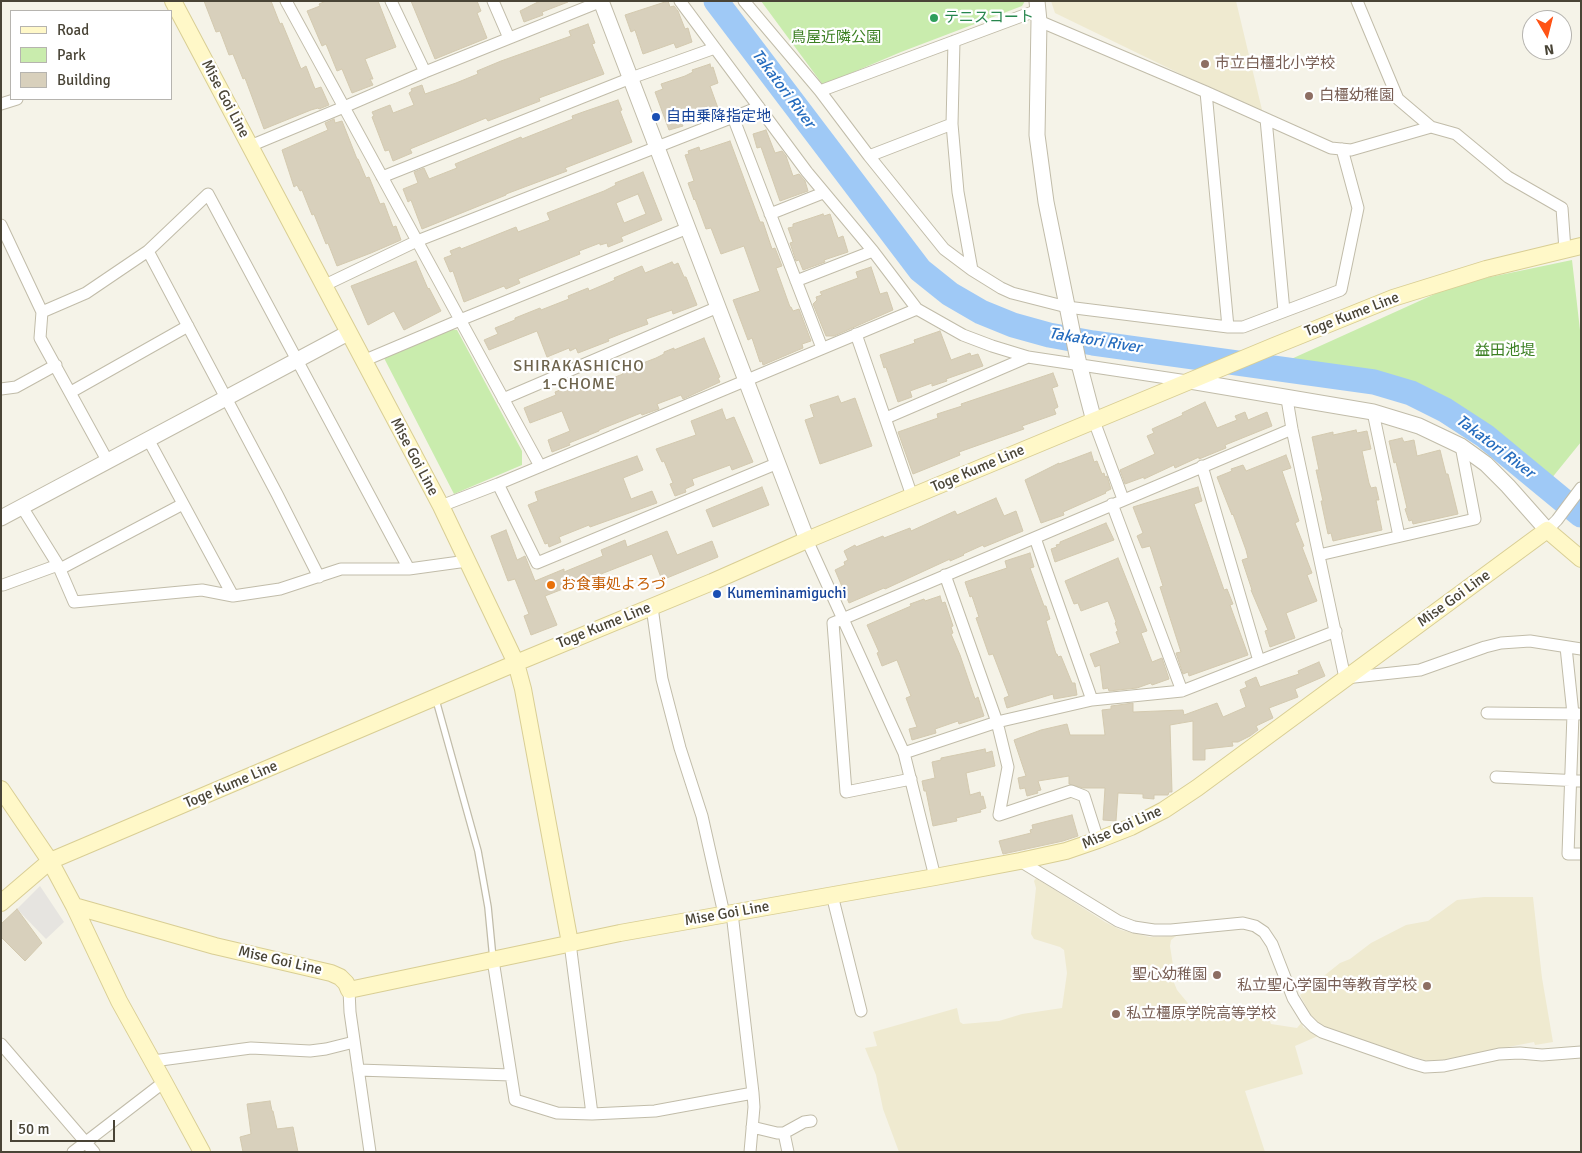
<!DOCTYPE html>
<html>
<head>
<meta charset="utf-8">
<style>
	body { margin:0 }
	#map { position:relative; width:1582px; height:1153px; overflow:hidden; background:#f5f3e8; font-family:Signika,sans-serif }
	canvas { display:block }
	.frame { position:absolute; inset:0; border:2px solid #494436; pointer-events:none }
	.legend { position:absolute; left:10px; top:10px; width:162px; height:90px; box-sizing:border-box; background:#fff; border:1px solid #b6b4af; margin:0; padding:6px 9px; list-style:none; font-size:15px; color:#494436 }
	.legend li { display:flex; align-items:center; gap:10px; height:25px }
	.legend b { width:25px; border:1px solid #b6b4af }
	.north { position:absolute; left:1522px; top:10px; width:50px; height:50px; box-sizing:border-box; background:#fff; border:1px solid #b6b4af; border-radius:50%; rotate:172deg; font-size:14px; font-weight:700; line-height:20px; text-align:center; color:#494436 }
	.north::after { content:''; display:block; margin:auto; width:18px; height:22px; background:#ff5315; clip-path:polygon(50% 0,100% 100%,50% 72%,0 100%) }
	.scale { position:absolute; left:10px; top:1120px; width:105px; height:22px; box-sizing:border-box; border:2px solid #494436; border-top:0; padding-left:6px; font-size:15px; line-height:18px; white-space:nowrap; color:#494436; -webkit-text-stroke:4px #fff; paint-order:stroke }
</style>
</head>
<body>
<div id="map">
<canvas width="1582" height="1153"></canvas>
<div class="frame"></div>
<ul class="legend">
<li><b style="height:6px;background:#fff8c8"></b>Road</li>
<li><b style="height:14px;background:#c9ecad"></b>Park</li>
<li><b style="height:14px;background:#d8d0bc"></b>Building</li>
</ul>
<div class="north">N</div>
<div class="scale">50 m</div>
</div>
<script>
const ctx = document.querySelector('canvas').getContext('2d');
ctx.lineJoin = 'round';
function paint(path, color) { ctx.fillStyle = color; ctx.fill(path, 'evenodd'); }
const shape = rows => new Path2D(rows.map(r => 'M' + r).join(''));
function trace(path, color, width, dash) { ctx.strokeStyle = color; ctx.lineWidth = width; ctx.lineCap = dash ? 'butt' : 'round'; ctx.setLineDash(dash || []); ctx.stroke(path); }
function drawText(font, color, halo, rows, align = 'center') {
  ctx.font = font + ' Signika,"Noto Sans JP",sans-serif'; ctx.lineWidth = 4.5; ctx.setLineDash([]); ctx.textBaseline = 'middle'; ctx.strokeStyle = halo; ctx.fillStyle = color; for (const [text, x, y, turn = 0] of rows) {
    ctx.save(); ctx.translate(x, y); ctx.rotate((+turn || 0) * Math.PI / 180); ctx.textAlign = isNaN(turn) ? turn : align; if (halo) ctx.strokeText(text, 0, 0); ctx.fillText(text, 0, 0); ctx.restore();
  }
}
const education = shape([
	[1051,1,1236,1,1263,114,1055,13],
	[1036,878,1105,922,1121,930,1150,937,1176,936,1171,940,1170,946,1175,978,1173,980,1177,990,1192,1008,1203,1013,1217,1015,1218,1020,1264,1006,1271,1024,1297,1028,1302,1022,1303,1027,1318,1036,1295,1046,1303,1074,1245,1091,1265,1152,899,1152,883,1109,876,1075,865,1048,877,1046,873,1032,957,1008,960,1022,963,1024,999,1021,1022,1014,1062,1008,1067,973,1064,950,1060,947,1034,939,1031,934,1036,888,1034,881],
	[1484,897,1533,897,1542,978,1553,1042,1535,1045,1534,1042,1431,1062,1384,1048,1326,1029,1317,1023,1311,1016,1300,995,1340,963,1350,959,1371,943,1406,925,1428,921,1457,900]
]);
const green = shape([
	[761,1,1025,1,1022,6,901,52,823,85],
	[1572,260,1581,339,1581,442,1551,479,1449,404,1411,385,1328,364,1289,360,1457,284],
	[448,329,457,330,522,451,522,465,454,494,384,358]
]);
const parking = shape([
	[40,886,64,922,46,939,17,909]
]);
const river = shape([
	[716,1,920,270,950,294,981,312,1013,325,1049,335,1093,343,1374,382,1411,393,1445,410,1485,436,1581,515]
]);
const building = shape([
	[204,1,271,1,280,24,282,23,301,69,306,66,315,89,321,87,329,105,319,109,318,108,311,110,264,129,245,78,243,79,233,54,229,55,220,31,216,32,204,1],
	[326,1,378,1,396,47,365,59,373,79,370,79,373,85,352,93,342,69,337,71,326,44,322,46,307,11,320,6,319,4,326,1],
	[411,1,477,1,481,11,477,13,487,38,435,59,411,1],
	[540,1,568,1,568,2,542,12,543,15,524,22,520,11,540,1],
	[668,1,670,7,674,6,678,11,685,29,688,28,692,42,676,48,674,43,643,54,635,30,631,32,625,15,668,1],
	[588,24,595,43,592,44,604,74,539,98,540,101,488,121,486,118,410,149,412,153,393,161,389,150,385,151,372,117,374,116,372,112,390,105,393,113,414,105,409,93,412,91,411,89,422,85,425,94,456,83,478,74,477,71,501,61,571,36,569,31,588,24],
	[710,64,711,68,713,67,718,83,710,86,719,111,682,124,683,126,669,130,655,92,663,89,661,84,685,76,693,72,692,70,710,64],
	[618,100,622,110,620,111,632,142,565,168,567,171,506,194,506,195,422,229,411,200,408,202,403,189,418,183,414,172,424,168,429,179,457,168,455,164,521,137,522,139,560,124,573,119,572,116,583,112,618,100],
	[334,119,335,123,342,121,357,159,358,159,366,178,369,177,380,204,384,203,393,227,396,226,401,240,371,253,337,266,328,243,326,244,314,214,312,215,302,190,300,191,297,185,294,187,282,150,328,130,325,123,334,119],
	[766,130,775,153,782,151,786,156,793,176,799,174,805,181,808,191,780,201,761,147,757,148,753,134,766,130],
	[730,141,760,222,763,222,772,249,775,248,782,266,776,268,790,307,791,307,793,311,799,309,811,341,802,344,803,348,763,365,762,361,760,362,752,338,748,340,733,300,760,291,744,246,721,254,711,228,706,229,695,199,694,200,688,183,694,181,685,155,689,154,688,151,699,147,700,151,730,141],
	[643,172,662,220,621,237,623,241,608,247,607,243,600,245,600,243,579,251,580,254,518,279,520,283,506,289,504,286,464,302,453,271,450,272,444,258,452,255,450,251,460,247,461,249,516,227,518,232,550,220,547,213,604,191,616,185,615,183,643,172],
	[638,194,646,214,624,223,616,203,638,194],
	[823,214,824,216,830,214,838,238,843,236,848,252,824,260,825,262,803,270,799,260,796,261,790,243,793,242,788,228,793,227,793,224,823,214],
	[416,261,428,289,429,288,441,311,404,330,394,311,368,325,351,286,416,261],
	[672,262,674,265,678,263,684,277,686,277,697,305,673,314,672,310,646,319,648,324,623,333,608,339,609,341,578,353,576,348,570,351,569,348,547,357,537,331,489,350,484,340,498,334,495,328,515,320,515,318,540,308,541,310,569,299,568,296,588,288,589,291,615,280,614,278,642,266,645,273,672,262],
	[871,267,880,294,887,292,893,310,834,336,826,336,813,304,817,300,816,297,822,295,820,292,858,278,856,272,871,267],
	[940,331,951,360,970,353,971,356,978,354,983,366,946,379,947,381,932,386,932,383,910,391,912,397,898,402,886,367,884,368,880,355,915,343,914,340,940,331],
	[704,338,720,377,718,378,720,382,683,399,681,395,657,404,659,409,642,415,641,413,599,430,599,431,569,443,570,445,552,452,548,440,570,431,562,411,530,423,524,408,556,395,555,392,580,382,582,388,591,384,592,386,623,374,622,371,656,358,664,354,664,352,674,348,674,350,704,338],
	[1053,373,1058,386,1052,388,1058,407,1054,409,1056,414,1022,426,1024,429,959,452,960,455,913,474,898,432,938,418,937,414,962,406,961,404,1053,373],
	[838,396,841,403,855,398,872,446,820,464,805,420,814,417,810,405,838,396],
	[1205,402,1217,428,1237,420,1235,416,1245,412,1248,420,1267,412,1272,426,1225,445,1226,448,1199,459,1199,457,1175,468,1174,465,1144,479,1144,477,1125,484,1120,470,1155,454,1147,436,1154,433,1152,429,1183,415,1182,413,1205,402],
	[722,409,726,420,734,417,753,462,732,470,730,465,692,479,694,485,685,489,686,492,675,496,670,484,673,483,664,461,662,462,656,449,696,435,691,421,722,409],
	[1356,430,1357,433,1367,431,1371,449,1362,451,1369,483,1371,488,1376,487,1379,500,1376,500,1382,530,1333,541,1331,533,1328,534,1321,501,1323,501,1316,470,1319,470,1312,437,1333,432,1333,435,1356,430],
	[1402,438,1404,442,1414,440,1417,456,1440,450,1446,474,1448,474,1458,514,1413,524,1412,520,1409,521,1405,509,1407,508,1396,462,1394,463,1389,441,1402,438],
	[1091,452,1094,462,1097,461,1102,474,1104,473,1105,477,1107,476,1111,489,1105,492,1106,493,1063,512,1064,515,1041,523,1025,480,1059,463,1059,464,1091,452],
	[1286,455,1291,468,1282,471,1299,521,1295,523,1304,546,1302,547,1312,573,1307,575,1317,601,1286,613,1295,638,1270,647,1265,631,1268,630,1251,590,1252,590,1242,560,1248,558,1246,550,1233,514,1232,515,1217,477,1232,471,1231,469,1243,465,1246,471,1286,455],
	[637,456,643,470,623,478,631,499,652,491,657,503,590,527,589,525,559,537,561,542,549,547,548,543,545,544,528,505,538,501,535,492,637,456],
	[762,487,769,505,713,527,706,510,762,487],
	[1198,487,1202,501,1194,504,1224,590,1227,589,1233,604,1230,605,1248,655,1189,676,1188,672,1183,674,1176,653,1181,652,1160,587,1163,586,1150,546,1142,548,1137,536,1143,533,1133,507,1198,487],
	[996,498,1004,516,1016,511,1023,531,984,547,983,545,963,554,964,555,950,561,950,559,885,589,884,588,849,603,835,570,845,565,844,562,848,560,844,551,855,545,856,547,883,536,884,538,910,528,911,531,955,511,957,515,996,498],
	[1106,523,1114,540,1055,562,1051,549,1057,547,1056,545,1060,544,1060,542,1106,523],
	[506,530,517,560,525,556,535,581,564,569,564,572,603,556,601,550,625,540,627,547,667,531,677,555,712,541,718,557,662,580,652,554,545,596,557,625,531,635,524,616,529,614,515,579,508,581,491,536,506,530],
	[1030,553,1034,567,1030,568,1044,606,1046,606,1050,619,1046,621,1056,654,1057,654,1058,657,1061,656,1072,683,1075,683,1077,695,1054,699,1053,694,1007,708,1004,698,1009,696,993,654,989,655,976,618,979,617,972,596,970,597,965,582,1007,568,1005,561,1030,553],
	[1118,558,1147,631,1141,633,1152,662,1162,658,1169,679,1152,685,1151,683,1137,688,1109,691,1108,688,1103,689,1100,665,1095,667,1090,654,1120,643,1116,632,1118,631,1115,623,1116,622,1108,601,1081,611,1078,603,1074,604,1065,581,1118,558],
	[940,596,942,603,945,602,953,626,951,627,953,633,951,634,960,655,975,699,978,697,984,716,959,724,958,721,935,729,936,733,912,740,909,729,917,727,906,698,911,696,897,660,882,666,877,653,879,652,867,625,911,606,910,604,924,599,925,601,940,596],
	[1319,662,1325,676,1295,689,1298,697,1269,708,1273,718,1256,726,1258,730,1250,736,1238,742,1232,742,1233,746,1205,749,1205,760,1193,760,1193,721,1170,725,1172,792,1169,792,1168,795,1154,795,1154,799,1143,798,1143,794,1118,793,1116,821,1103,820,1105,788,1083,788,1069,784,1069,776,1038,781,1041,790,1037,791,1038,793,1027,796,1025,788,1020,789,1018,778,1026,776,1014,740,1041,730,1067,724,1070,735,1105,735,1102,710,1111,709,1111,706,1133,703,1133,712,1183,710,1184,715,1217,703,1223,717,1246,707,1240,690,1247,687,1245,682,1256,677,1260,687,1299,674,1298,671,1319,662],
	[985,749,986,753,992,751,995,766,966,773,970,795,980,792,981,797,983,796,986,808,980,810,981,812,956,818,957,821,933,826,926,791,924,791,922,781,935,778,932,762,941,760,941,758,985,749],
	[1072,815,1078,836,1063,841,1003,854,999,841,1031,833,1030,830,1033,829,1032,825,1072,815],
	[17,909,42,943,25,961,1,937,1,924,17,909],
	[270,1101,272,1111,273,1111,277,1129,293,1127,298,1152,243,1152,240,1137,251,1134,247,1104,270,1101]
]);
const service = shape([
	[436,700,478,851,488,907,493,959]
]);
const minor = shape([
	[286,1,540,466],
	[391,1,425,72],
	[493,1,509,38],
	[680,1,807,172,873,251,917,309,963,335,992,346,1028,357,1187,381],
	[744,1,820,91,869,156,944,249,972,270,1001,288,1012,293,1067,307,1228,327,1243,327,1341,290,1358,208,1342,149],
	[1357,1,1398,99,1431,127,1456,134,1508,177,1562,208,1565,250],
	[1039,21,1206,92,1331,148,1351,150,1431,127],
	[954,41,952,124,958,192,972,270],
	[820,91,1038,10],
	[1206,92,1228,327],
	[1,104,17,99],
	[733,117,822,348],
	[1266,119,1284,311],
	[250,146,344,107,425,72,602,1],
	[869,156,952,124],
	[382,177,631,78,715,48],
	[770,214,823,193],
	[1,225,42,312],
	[148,251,277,494,319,577],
	[796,281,873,251],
	[323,286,417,241,759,107],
	[856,334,912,496],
	[363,361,460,320,688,228],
	[1,389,16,387,56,365],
	[71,392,188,326],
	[503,399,718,307],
	[1287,399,1292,429,1345,678,1420,670,1485,647,1501,643,1530,641,1581,649],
	[1373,412,1399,536],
	[886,418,1028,357],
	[1094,421,1123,499],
	[148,439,233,596],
	[107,460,40,338,42,312,86,293,148,251,208,194,409,569],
	[1202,466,1259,661],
	[498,484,537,563,778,463],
	[1112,504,1182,691],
	[441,506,498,484,917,309],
	[22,507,58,565,74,602,202,590,233,596,280,589,341,569,409,569,467,561],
	[1547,530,1557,520,1581,488],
	[1035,538,1092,700],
	[807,540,904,753,935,877],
	[1319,555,1475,519,1461,446],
	[60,569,183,504],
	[945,575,997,722,1008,767,999,815,1071,791,1084,796,1098,840],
	[3,585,58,565],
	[652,607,662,679,680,748,702,816,724,914],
	[1566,647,1573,714,1568,854,1581,854],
	[1487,713,1579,714],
	[904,753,997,722,1092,700,1182,691,1336,631],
	[1496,777,1581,781],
	[911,779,846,792,833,623,1292,429],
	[1020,861,1118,921,1134,927,1154,930,1171,930,1243,923,1255,926,1264,932,1272,944,1293,998,1306,1019,1314,1027,1322,1032,1411,1063,1425,1067,1444,1066,1499,1054,1520,1053,1542,1055,1581,1052],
	[832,895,861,1011],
	[732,913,753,1093,754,1107,750,1152],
	[570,943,592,1114],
	[493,960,515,1100,557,1113,592,1114,655,1111,753,1093],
	[349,990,350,1012,370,1152],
	[1,1044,94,1152],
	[153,1061,251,1048,310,1051,326,1049,354,1042],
	[358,1070,511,1075],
	[752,1127,777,1133,784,1133,804,1122,811,1121],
	[784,1133,788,1152],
	[73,1152,164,1082]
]);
const tertiary = shape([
	[601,1,807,540],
	[1037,1,1039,21,1037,135,1046,202,1078,360,1094,421],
	[1190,381,1373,412,1419,426,1461,446,1486,464,1508,486,1547,530],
	[1,518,348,333]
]);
const secondary = shape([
	[173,1,441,506,516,663,523,689,570,943],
	[1,789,50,861,74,906,119,1001,164,1082,202,1152],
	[1,903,50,861,516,663,712,582,807,540,1274,346,1393,298,1486,269,1581,246],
	[74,906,215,946,331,973,340,977,346,983,349,990,620,933,935,877,1020,861,1066,851,1098,840,1131,827,1164,810,1197,788,1547,530,1581,559]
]);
const markers = [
	[934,18,5,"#2e9e5b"],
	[1205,64,5,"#8d6e63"],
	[1309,96,5,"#8d6e63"],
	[656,117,5,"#1a4fb4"],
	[551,585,5,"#e8710a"],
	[717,594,5,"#1a4fb4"],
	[1217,975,5,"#8d6e63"],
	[1427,986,5,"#8d6e63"],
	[1116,1014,5,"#8d6e63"]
];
const leisureNames = [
	["テニスコート",944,18]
];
const parkNames = [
	["鳥屋近隣公園",836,38],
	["益田池堤",1505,351]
];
const educationNames = [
	["市立白橿北小学校",1215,64],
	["白橿幼稚園",1319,96],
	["聖心幼稚園",1207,975,"right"],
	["私立聖心学園中等教育学校",1417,986,"right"],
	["私立橿原学院高等学校",1126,1014]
];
const streetNames = [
	["Mise Goi Line",225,99,62],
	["Toge Kume Line",1352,315,-21],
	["Mise Goi Line",414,457,62],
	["Toge Kume Line",978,469,-23],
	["Mise Goi Line",1454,599,-36],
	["Toge Kume Line",604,626,-22],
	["Toge Kume Line",231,785,-23],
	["Mise Goi Line",1122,828,-24],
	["Mise Goi Line",727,914,-10],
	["Mise Goi Line",280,961,13]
];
const transitNames = [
	["自由乗降指定地",666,117],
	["Kumeminamiguchi",727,594]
];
const foodNames = [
	["お食事処よろづ",561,585]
];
const waterNames = [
	["Takatori River",783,89,53],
	["Takatori River",1095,341,9],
	["Takatori River",1495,447,37]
];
const neighbourhoodNames = [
	["SHIRAKASHICHO",579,367],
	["1-CHOME",579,385]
];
paint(education, '#efead0');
paint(green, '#c9ecad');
paint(parking, '#e6e4e0');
trace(river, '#9fc9f6', 25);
paint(building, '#d8d0bc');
trace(building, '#d3c9af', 1);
trace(service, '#c1bca9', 8);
trace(minor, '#c1bca9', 13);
trace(tertiary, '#c1bca9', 17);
trace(secondary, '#d9ce94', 18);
trace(service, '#fff', 5.5);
trace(minor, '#fff', 11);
trace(tertiary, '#fff', 15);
trace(secondary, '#fff8c8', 16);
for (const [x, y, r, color] of markers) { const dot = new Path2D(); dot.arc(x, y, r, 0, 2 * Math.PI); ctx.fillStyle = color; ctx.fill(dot); trace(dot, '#fff', 2); }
drawText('15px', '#27864d', '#fff', leisureNames, 'left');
drawText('15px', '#3c8023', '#fff', parkNames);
drawText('15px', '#785e54', '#fff', educationNames, 'left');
drawText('15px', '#494436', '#fff', streetNames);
drawText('15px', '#164399', '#fff', transitNames, 'left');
drawText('15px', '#c56008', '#fff', foodNames, 'left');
drawText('italic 16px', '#256cbe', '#fff', waterNames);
ctx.letterSpacing = '1px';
drawText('16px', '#6d634c', '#fff', neighbourhoodNames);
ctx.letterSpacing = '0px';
</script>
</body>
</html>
